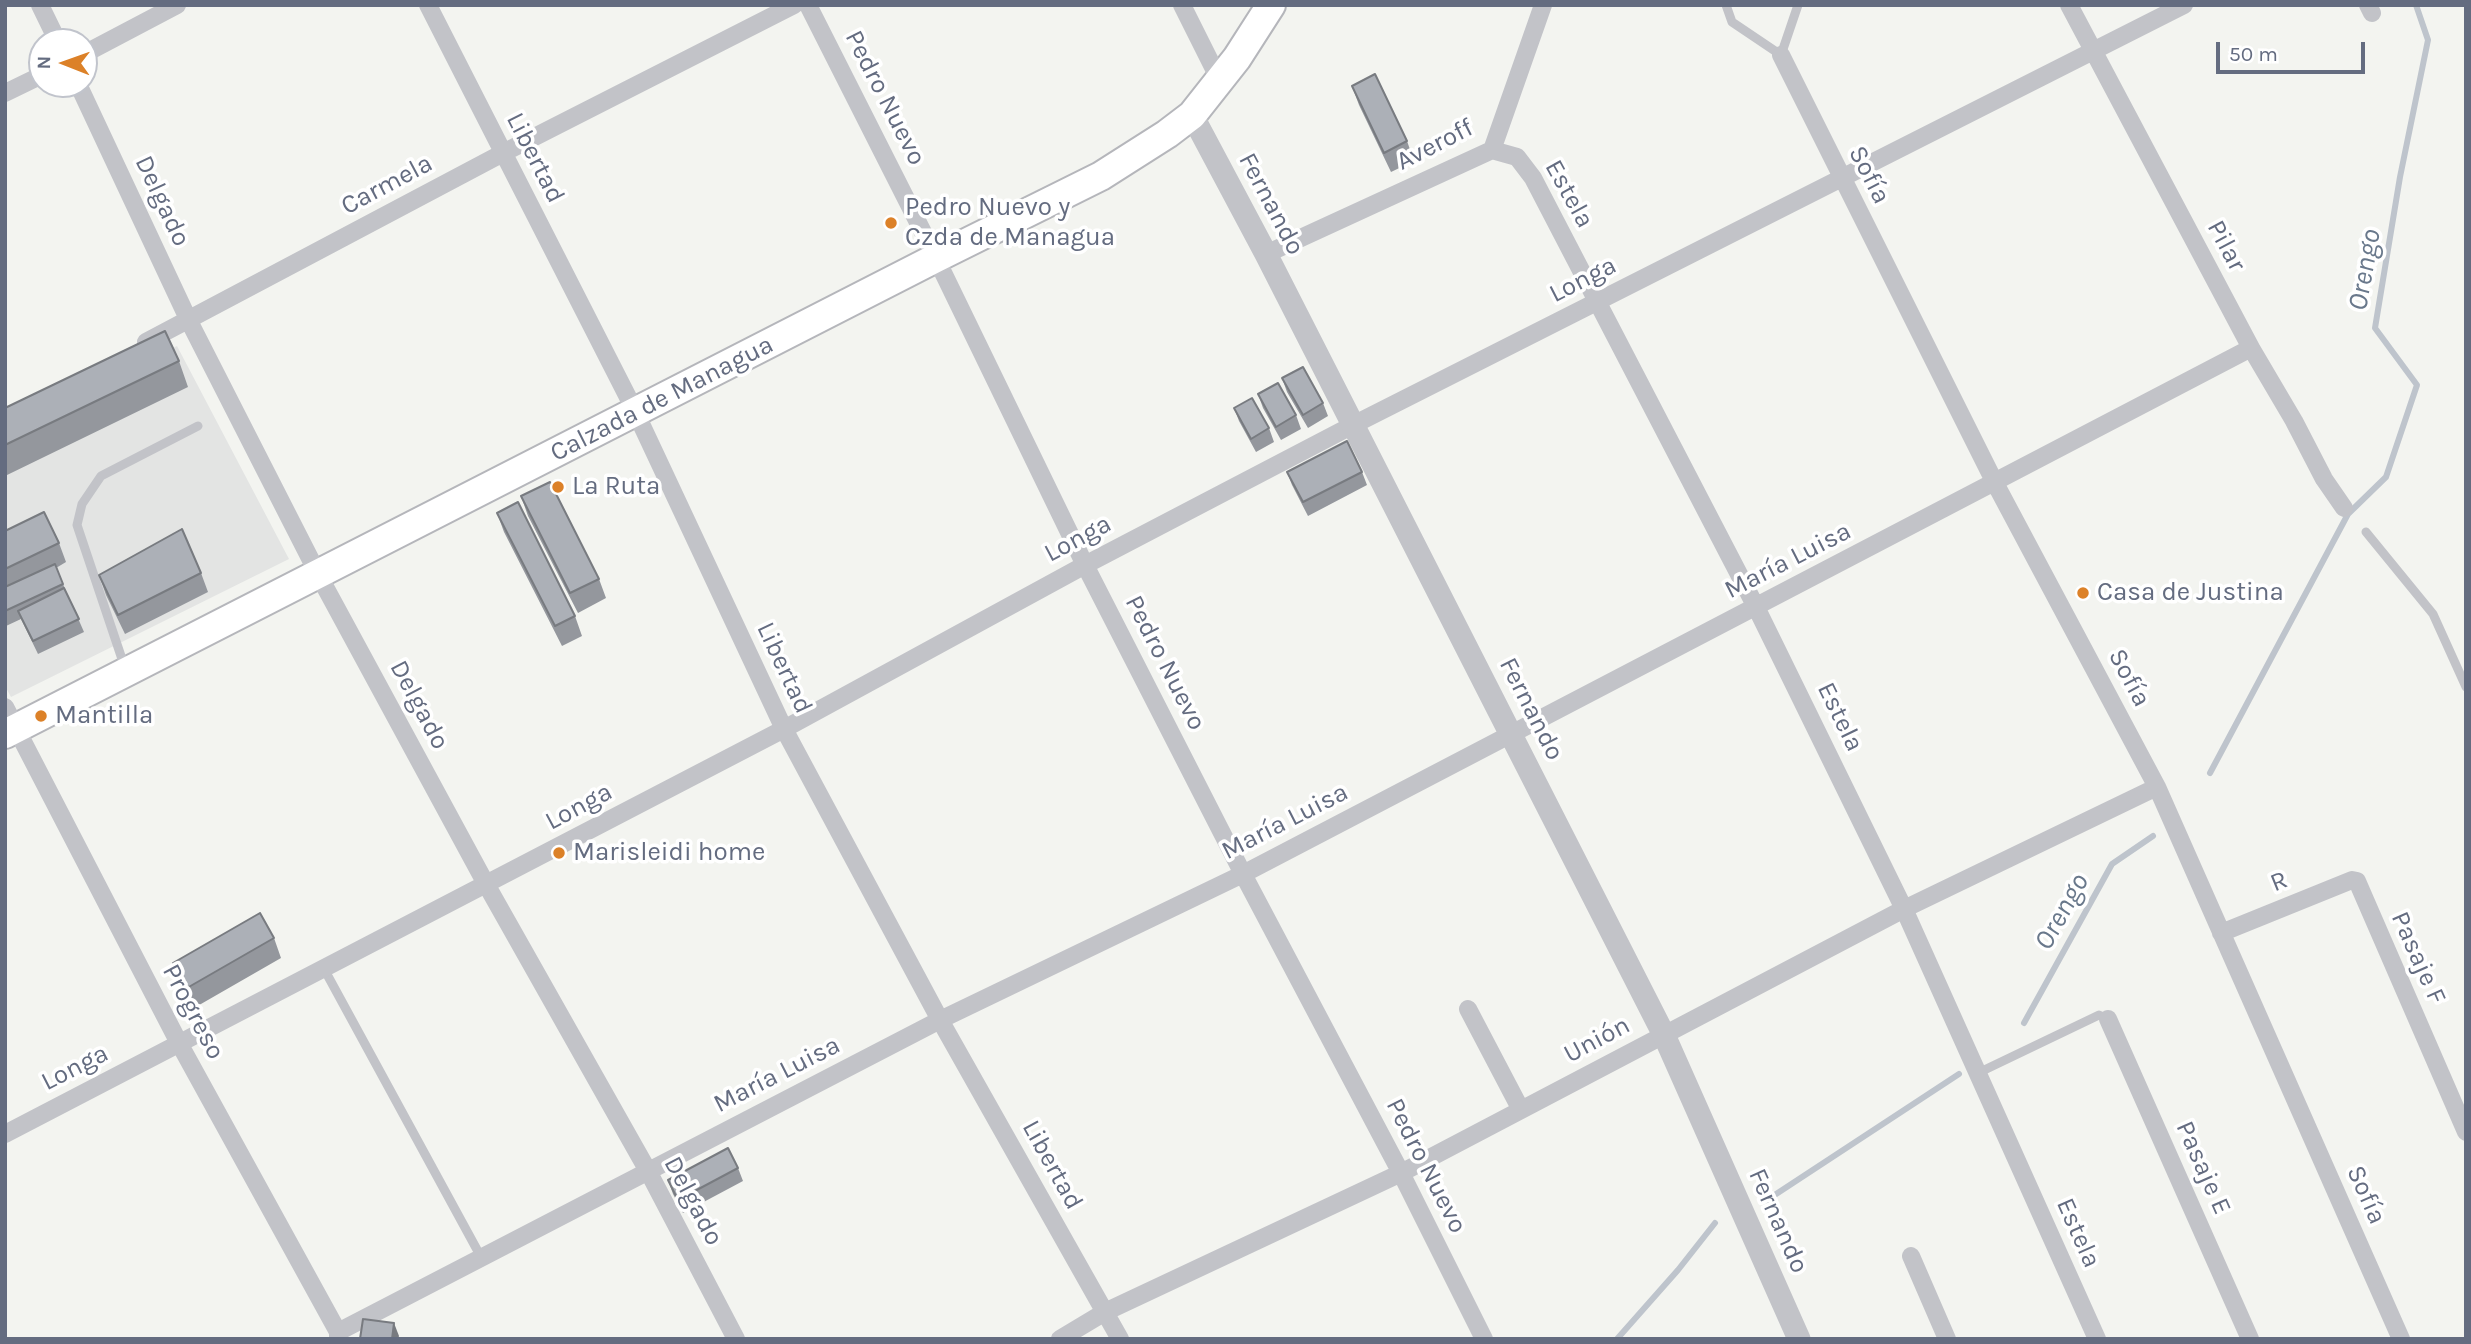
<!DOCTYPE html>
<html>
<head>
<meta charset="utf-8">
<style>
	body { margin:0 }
	#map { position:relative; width:2471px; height:1344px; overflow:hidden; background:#f3f4f0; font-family:Karla,sans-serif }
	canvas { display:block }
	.frame { position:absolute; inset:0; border:7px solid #646c80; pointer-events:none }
	.north { position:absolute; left:28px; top:28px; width:70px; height:70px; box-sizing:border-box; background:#fff; border:2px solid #c1c4cc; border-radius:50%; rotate:271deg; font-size:19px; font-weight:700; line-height:28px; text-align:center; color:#646c80 }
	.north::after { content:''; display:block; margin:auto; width:24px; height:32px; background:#dc8128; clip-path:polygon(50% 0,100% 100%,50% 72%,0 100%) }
	.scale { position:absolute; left:2216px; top:42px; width:149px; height:32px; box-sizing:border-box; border:4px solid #646c80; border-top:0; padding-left:9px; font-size:21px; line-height:24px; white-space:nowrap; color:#646c80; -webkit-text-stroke:5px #fff; paint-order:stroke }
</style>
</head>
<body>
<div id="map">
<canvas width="2471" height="1344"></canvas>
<div class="frame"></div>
<div class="north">N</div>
<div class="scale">50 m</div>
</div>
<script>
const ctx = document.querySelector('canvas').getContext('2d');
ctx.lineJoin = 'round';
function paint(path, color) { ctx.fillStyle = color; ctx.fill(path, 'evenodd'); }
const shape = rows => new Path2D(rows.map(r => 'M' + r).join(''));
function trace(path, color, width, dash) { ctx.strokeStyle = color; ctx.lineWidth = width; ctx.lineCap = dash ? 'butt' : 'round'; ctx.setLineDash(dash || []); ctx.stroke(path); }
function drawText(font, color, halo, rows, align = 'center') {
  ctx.font = font + ' Karla,sans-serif'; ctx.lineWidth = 7; ctx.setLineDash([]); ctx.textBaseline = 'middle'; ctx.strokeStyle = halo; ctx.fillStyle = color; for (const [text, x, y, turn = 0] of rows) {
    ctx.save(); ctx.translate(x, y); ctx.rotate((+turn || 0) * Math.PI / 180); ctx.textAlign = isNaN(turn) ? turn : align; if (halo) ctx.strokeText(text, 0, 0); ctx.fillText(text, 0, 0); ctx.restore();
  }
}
const built = shape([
	[177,346,289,559,11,697,5,686,5,433]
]);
const stream = shape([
	[2210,773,2348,514,2386,477,2417,385,2375,328,2400,177,2428,40,2416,5],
	[2024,1023,2112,864,2153,836],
	[1767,1200,1959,1074],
	[1617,1339,1678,1270,1715,1223]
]);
const service = shape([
	[1726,5,1732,22,1781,55,1798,5],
	[2366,532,2433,614,2466,687],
	[125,668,77,525,82,504,101,476,198,426],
	[323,967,481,1257],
	[1978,1073,2099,1015,2108,1019]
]);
const minor = shape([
	[40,5,58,42],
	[428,5,636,413,784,729,940,1020,1120,1339],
	[808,5,936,258,1085,565,1243,874,1401,1173,1484,1339],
	[1182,5,1220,81],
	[2069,5,2251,348,2294,421,2324,479,2344,508],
	[2368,5,2372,13],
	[84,54,177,5],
	[1781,55,1995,483,2157,787,2401,1339],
	[78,84,189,321,318,574,486,884,648,1171,736,1339],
	[5,93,42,75],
	[1492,150,1517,157,1533,178,1756,607,1904,909,2097,1339],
	[1266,254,1492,150,1543,5],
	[146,342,503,153,794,5],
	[5,707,179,1043,338,1332,338,1339],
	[2221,933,2352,880,2357,881,2466,1132],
	[1468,1009,1521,1110],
	[2108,1019,2250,1339],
	[5,1134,784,729,1085,565,1353,425,2184,5],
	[1911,1256,1947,1339],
	[338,1332,940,1020,1243,874,2251,348],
	[1060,1339,1105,1312,1401,1173,1904,909,2157,787]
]);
const tertiary = shape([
	[1192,115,1266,254,1664,1035,1799,1339]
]);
const primary = shape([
	[5,734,936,258,1101,176,1167,134,1192,115,1237,58,1271,5]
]);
const wall = shape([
	[1352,86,1407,141,1414,161,1391,172,1359,105],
	[179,361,188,387,5,476,5,408],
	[1282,378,1323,403,1328,416,1308,428,1287,392],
	[1258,394,1296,415,1301,429,1281,440,1263,408],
	[1234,408,1269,428,1274,442,1256,452,1239,421],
	[1287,472,1362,472,1367,485,1308,516,1292,485],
	[521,496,599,579,606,598,578,613,528,516],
	[497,513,575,616,582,636,562,646,504,532],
	[5,531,59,543,66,562,56,568,84,632,38,654,21,619,6,626],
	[201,573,208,592,125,634,106,595,99,575],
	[274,938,281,958,194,1008,180,983,173,963],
	[738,1168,743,1181,683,1213,673,1194,668,1180]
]);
const shadedWall = shape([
	[394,1323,399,1336,398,1339,392,1339]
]);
const building = shape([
	[1375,74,1407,141,1384,153,1352,86,1375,74],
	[165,331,179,361,5,445,5,408,165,331],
	[1303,367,1323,403,1303,415,1282,378,1303,367],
	[1278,383,1296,415,1276,427,1258,394,1278,383],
	[1252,398,1269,428,1251,439,1234,408,1252,398],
	[1347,441,1362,472,1303,502,1287,472,1347,441],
	[550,482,599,579,570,593,521,496,550,482],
	[518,502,575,616,555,626,497,513,518,502],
	[44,512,59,543,5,569,5,531,44,512],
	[182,529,201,573,118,615,99,575,182,529],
	[55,564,63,584,5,611,5,587,55,564],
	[64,588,79,619,33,641,18,611,64,588],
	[260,913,274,938,187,988,173,963,260,913],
	[728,1148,738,1168,678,1200,668,1180,728,1148],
	[363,1319,394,1323,392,1339,360,1339,363,1319]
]);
const markers = [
	[891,223,7,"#dc8128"],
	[558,487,7,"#dc8128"],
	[2083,593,7,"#dc8128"],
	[41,716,7,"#dc8128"],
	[559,853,7,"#dc8128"]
];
const streetNames = [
	["Pedro Nuevo",885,98,63],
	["Averoff",1435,145,-27],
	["Libertad",535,158,63],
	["Sofía",1869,175,63],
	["Carmela",387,185,-28],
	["Estela",1569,194,61],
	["Delgado",162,201,65],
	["Fernando",1271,204,62],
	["Pilar",2226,246,62],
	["Longa",1583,280,-27],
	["Calzada de Managua",662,399,-27],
	["Longa",1078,539,-28],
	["María Luisa",1788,561,-27],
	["Pedro Nuevo",1165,663,63],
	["Libertad",784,668,65],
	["Sofía",2129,678,62],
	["Delgado",419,705,62],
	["Fernando",1531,709,63],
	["Estela",1840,717,64],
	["Longa",579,807,-28],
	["María Luisa",1285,822,-27],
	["R",2279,882,-22],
	["Pasaje F",2418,958,66],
	["Progreso",193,1012,62],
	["Unión",1597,1040,-28],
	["Longa",75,1068,-27],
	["María Luisa",777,1075,-27],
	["Libertad",1052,1165,61],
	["Pedro Nuevo",1426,1166,63],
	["Pasaje E",2203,1168,66],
	["Sofía",2366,1195,66],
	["Delgado",693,1201,62],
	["Fernando",1778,1221,66],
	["Estela",2078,1233,66]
];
const poiNames = [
	["Pedro Nuevo y",905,208],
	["Czda de Managua",905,238],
	["La Ruta",572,487],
	["Casa de Justina",2097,593],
	["Mantilla",55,716],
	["Marisleidi home",573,853]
];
const waterNames = [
	["Orengo",2365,270,-80],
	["Orengo",2062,912,-61]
];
paint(built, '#e3e4e3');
trace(stream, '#bec4cc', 6);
trace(primary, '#b5b6bb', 32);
trace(service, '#c2c3c8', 9);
trace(minor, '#c2c3c8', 18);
trace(tertiary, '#c2c3c8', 23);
trace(primary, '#fff', 28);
paint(wall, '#94979d');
paint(shadedWall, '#787b80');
paint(building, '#acb0b7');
trace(building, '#787b80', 2);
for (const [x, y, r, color] of markers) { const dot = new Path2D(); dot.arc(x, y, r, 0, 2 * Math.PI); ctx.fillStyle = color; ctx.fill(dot); trace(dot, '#fff', 2.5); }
drawText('26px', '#646c80', '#fff', streetNames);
drawText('26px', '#646c80', '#fff', poiNames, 'left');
drawText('italic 28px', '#69788b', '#fff', waterNames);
</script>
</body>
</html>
